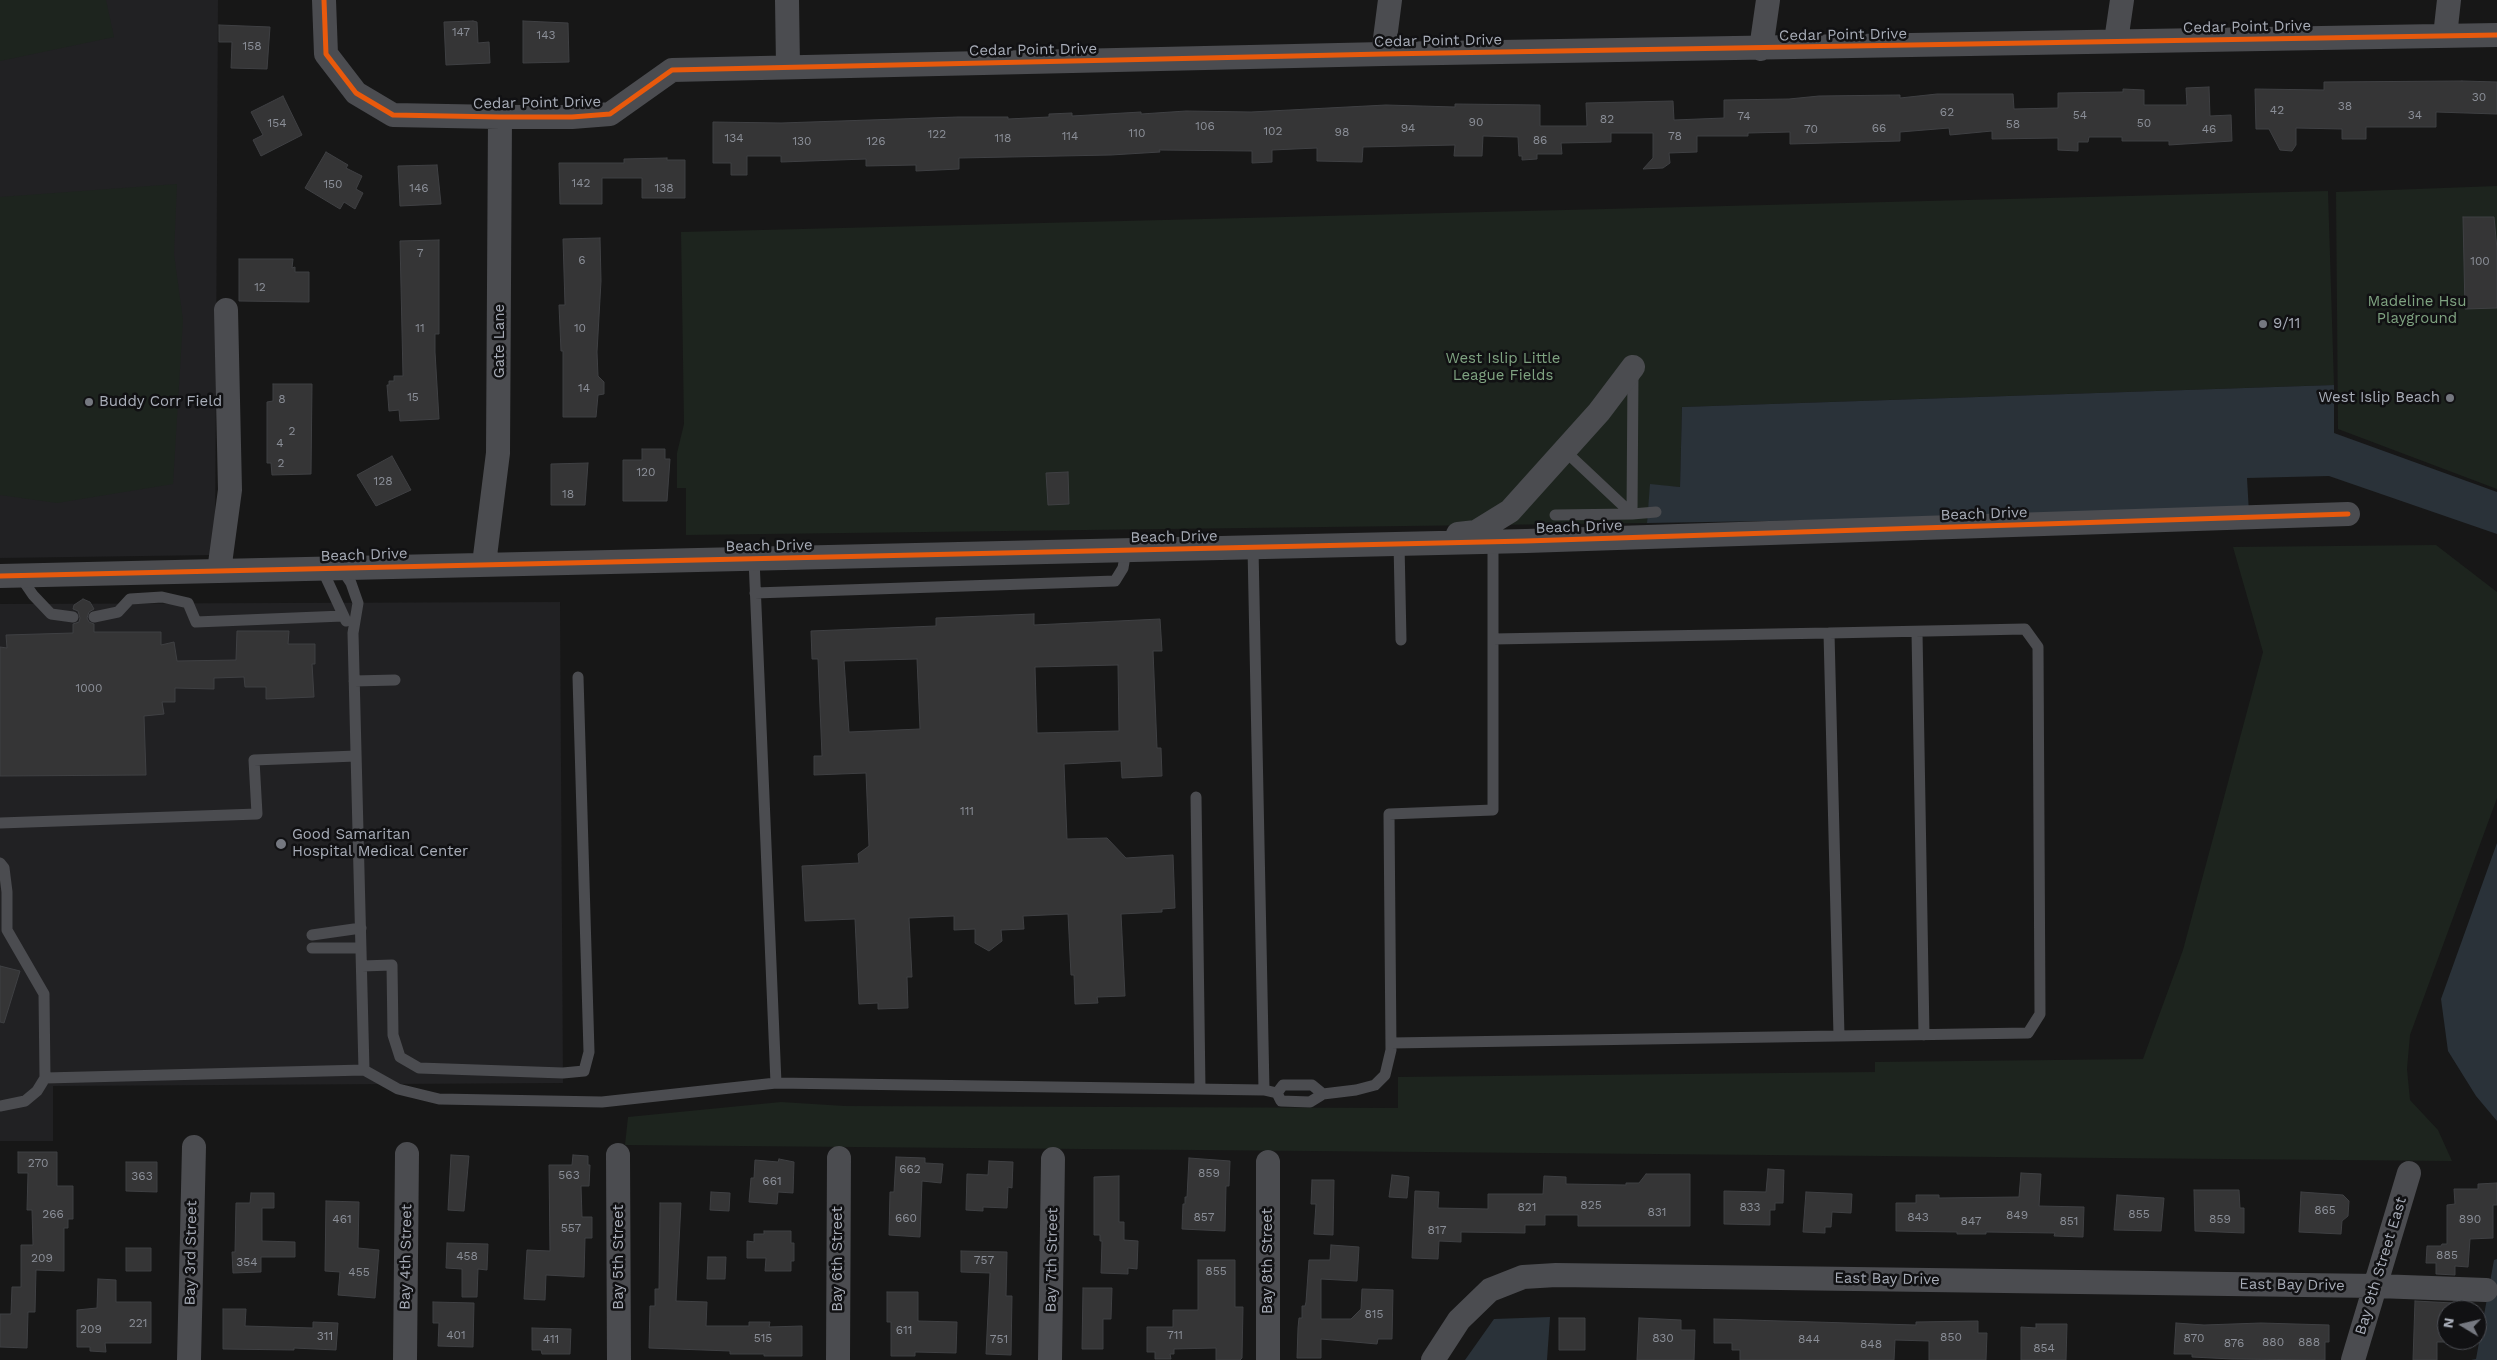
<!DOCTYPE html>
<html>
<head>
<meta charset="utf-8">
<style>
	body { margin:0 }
	#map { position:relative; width:2497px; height:1360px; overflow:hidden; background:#171717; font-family:"Work Sans",sans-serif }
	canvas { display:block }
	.north { position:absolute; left:2437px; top:1300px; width:50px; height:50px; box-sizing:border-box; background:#111113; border:1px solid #4d4f55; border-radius:50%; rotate:279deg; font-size:14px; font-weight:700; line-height:20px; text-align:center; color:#a8adb8 }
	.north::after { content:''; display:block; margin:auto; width:18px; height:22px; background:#757880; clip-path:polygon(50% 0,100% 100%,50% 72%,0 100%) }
</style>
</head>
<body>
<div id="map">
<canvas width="2497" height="1360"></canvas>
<div class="north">N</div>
</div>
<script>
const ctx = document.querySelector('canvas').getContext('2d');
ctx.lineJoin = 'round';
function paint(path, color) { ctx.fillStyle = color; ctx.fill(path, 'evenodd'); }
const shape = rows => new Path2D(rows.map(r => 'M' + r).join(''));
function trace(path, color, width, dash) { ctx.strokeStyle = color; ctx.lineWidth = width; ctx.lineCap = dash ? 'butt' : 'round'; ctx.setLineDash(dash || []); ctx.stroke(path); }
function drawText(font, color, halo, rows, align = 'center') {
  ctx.font = font + ' "Work Sans",sans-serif'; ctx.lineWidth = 5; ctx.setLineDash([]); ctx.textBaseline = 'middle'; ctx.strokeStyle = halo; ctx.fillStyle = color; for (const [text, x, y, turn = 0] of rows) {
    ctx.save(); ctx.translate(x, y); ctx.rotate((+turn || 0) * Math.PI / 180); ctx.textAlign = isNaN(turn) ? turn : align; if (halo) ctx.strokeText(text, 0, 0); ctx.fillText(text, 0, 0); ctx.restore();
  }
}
const built = shape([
	[0,0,218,0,215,555,0,558],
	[560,602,563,1083,53,1086,53,1141,0,1141,0,604]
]);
const green = shape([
	[0,0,106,0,114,37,0,61],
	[177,184,174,254,183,320,173,484,57,503,0,495,0,197],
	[2497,186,2497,489,2338,429,2336,192],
	[2328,191,2334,385,1682,407,1680,487,1651,485,1647,523,686,535,686,488,677,488,677,453,684,424,681,232],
	[2436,545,2497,592,2497,798,2410,1035,2407,1069,2410,1100,2438,1130,2452,1161,625,1145,628,1117,781,1102,845,1106,1398,1108,1398,1077,1875,1072,1875,1062,2143,1059,2183,950,2263,652,2233,547]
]);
const water = shape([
	[2334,385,2334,433,2497,492,2497,534,2329,476,2247,478,2249,513,1647,523,1650,484,1680,487,1682,407],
	[2497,843,2497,1121,2476,1096,2448,1051,2441,999],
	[2497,1259,2497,1360,2471,1360,2476,1359,2494,1260],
	[1550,1317,1547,1360,1465,1360,1494,1319]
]);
const building = shape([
	[473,21,477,22,478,43,489,42,490,63,446,65,444,22,473,21],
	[523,21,568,23,569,62,523,63,523,21],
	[219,25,270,27,267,69,231,68,232,42,219,42,219,25],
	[2462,81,2497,82,2497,114,2436,112,2436,127,2366,127,2366,139,2342,139,2342,129,2296,128,2296,145,2292,151,2280,150,2269,129,2256,129,2255,89,2324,90,2324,82,2462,81],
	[2209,87,2210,116,2231,115,2232,141,2169,145,2169,141,2122,141,2122,137,2089,137,2088,142,2078,142,2078,151,2058,150,2058,138,1992,139,1992,131,1950,135,1949,128,1900,132,1900,141,1790,144,1790,132,1748,133,1748,136,1697,136,1697,152,1669,153,1670,163,1663,168,1643,169,1653,158,1653,133,1611,133,1611,142,1561,143,1562,154,1537,154,1537,159,1522,160,1522,156,1519,156,1518,137,1483,136,1482,156,1454,156,1455,145,1363,147,1362,162,1317,161,1317,148,1272,150,1272,162,1252,163,1252,151,1159,150,1160,152,1111,155,959,158,959,169,916,171,916,165,866,166,866,159,781,162,781,156,747,156,747,175,731,175,731,163,713,163,713,122,781,123,958,117,1008,117,1008,119,1049,117,1049,114,1072,113,1072,116,1141,112,1141,114,1186,111,1251,112,1386,105,1455,107,1455,104,1540,105,1540,126,1587,126,1586,103,1673,101,1674,120,1724,118,1724,100,1789,99,1819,96,1900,95,1900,98,1937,94,2013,94,2014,109,2058,108,2058,93,2123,92,2123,89,2144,90,2144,105,2187,105,2186,88,2209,87],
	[283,96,302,135,261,156,253,140,263,135,251,112,283,96],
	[326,152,348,165,346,168,362,176,356,189,363,193,355,209,344,202,340,209,305,188,326,152],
	[667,158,667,160,685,160,685,198,642,198,642,178,602,178,602,204,560,204,559,163,624,163,624,159,667,158],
	[437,165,441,204,400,206,398,166,437,165],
	[2463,217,2494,217,2497,249,2497,308,2465,309,2463,217],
	[600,238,601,281,597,352,598,376,604,382,604,394,598,395,596,417,563,417,563,351,561,351,559,305,565,305,563,239,600,238],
	[439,240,439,334,435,334,435,352,439,419,400,421,399,410,389,411,387,385,389,385,389,381,394,381,394,376,403,376,400,241,439,240],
	[239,259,293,259,292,268,295,267,295,272,309,272,309,302,239,301,239,259],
	[273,384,312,384,311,474,272,475,271,463,267,463,267,402,273,401,273,384],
	[642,449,665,449,665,459,670,459,667,501,623,501,623,460,642,460,642,449],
	[392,456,411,490,376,506,357,475,392,456],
	[588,463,585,505,551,505,551,464,588,463],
	[1068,472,1069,504,1048,505,1046,473,1068,472],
	[83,599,90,602,94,609,89,612,87,618,89,622,94,624,94,632,161,632,161,645,174,642,177,661,236,660,237,631,289,631,288,644,315,644,315,664,312,664,314,697,266,699,266,687,245,687,244,677,214,678,214,689,175,688,175,702,162,702,164,714,144,716,146,775,0,776,0,647,7,648,6,635,73,633,73,624,79,622,80,618,78,611,73,609,74,605,83,599],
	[1034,614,1034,625,1160,619,1162,651,1153,651,1157,748,1161,748,1162,776,1122,778,1121,761,1064,764,1067,839,1107,838,1126,858,1173,855,1175,908,1162,909,1162,912,1121,914,1125,996,1097,997,1098,1003,1075,1004,1074,975,1071,975,1068,914,1023,916,1024,929,1001,930,1002,941,989,951,975,943,975,929,954,930,954,916,909,918,912,977,907,977,908,1008,878,1009,878,1003,859,1004,855,919,805,921,802,866,859,863,858,854,869,846,866,773,814,775,814,756,822,756,818,659,812,659,811,631,936,626,936,618,1034,614],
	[917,659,920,729,849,732,844,661,917,659],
	[1118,665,1119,731,1037,733,1035,667,1118,665],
	[0,966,20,971,4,1023,0,1022,0,966],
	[18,1152,57,1152,57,1186,73,1186,73,1219,68,1219,68,1228,64,1228,64,1271,36,1270,35,1312,28,1312,27,1348,0,1347,0,1314,11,1314,12,1287,21,1287,21,1245,33,1245,32,1210,27,1210,28,1173,18,1173,18,1152],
	[451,1155,469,1156,464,1211,448,1210,451,1155],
	[573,1155,588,1156,588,1165,590,1165,589,1186,581,1186,582,1217,592,1217,592,1238,585,1238,584,1277,546,1275,545,1300,524,1299,527,1250,550,1251,549,1165,572,1165,573,1155],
	[896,1157,925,1158,925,1163,943,1164,941,1183,922,1181,920,1237,889,1235,890,1192,894,1192,896,1157],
	[1189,1158,1230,1161,1229,1186,1226,1186,1225,1231,1182,1229,1183,1204,1185,1204,1185,1197,1187,1197,1189,1158],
	[779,1159,794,1162,793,1193,778,1192,777,1204,749,1202,751,1178,754,1178,755,1160,778,1162,779,1159],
	[989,1161,1013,1162,1012,1188,1008,1187,1007,1208,983,1207,983,1211,966,1210,967,1174,988,1175,989,1161],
	[126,1162,157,1162,157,1192,126,1191,126,1162],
	[1768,1169,1784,1170,1783,1203,1775,1203,1775,1210,1770,1210,1770,1225,1724,1224,1724,1191,1766,1192,1768,1169],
	[2021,1173,2041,1174,2039,1206,2084,1207,2083,1237,2054,1236,2055,1233,1986,1232,1986,1234,1957,1234,1957,1232,1896,1231,1896,1203,1916,1203,1916,1195,1939,1195,1939,1198,2019,1197,2021,1173],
	[1646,1174,1690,1174,1690,1226,1578,1226,1578,1215,1545,1215,1545,1225,1525,1225,1525,1233,1461,1232,1461,1242,1439,1241,1438,1259,1412,1258,1415,1191,1439,1192,1438,1208,1488,1209,1488,1194,1543,1194,1544,1176,1566,1177,1566,1184,1626,1185,1626,1183,1639,1183,1646,1174],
	[1392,1175,1409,1177,1407,1198,1389,1197,1392,1175],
	[1119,1176,1119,1222,1124,1222,1124,1240,1138,1241,1137,1269,1128,1268,1128,1274,1101,1273,1102,1241,1100,1241,1100,1235,1094,1235,1094,1177,1119,1176],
	[1312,1180,1334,1180,1333,1235,1314,1234,1316,1204,1311,1204,1312,1180],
	[2497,1183,2497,1205,2493,1205,2493,1238,2470,1239,2468,1267,2455,1266,2455,1275,2436,1274,2436,1263,2426,1263,2427,1246,2441,1246,2442,1244,2447,1244,2447,1205,2455,1204,2454,1189,2478,1189,2478,1184,2497,1183],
	[2194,1190,2239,1190,2240,1208,2244,1208,2244,1233,2195,1231,2194,1190],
	[711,1192,730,1193,729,1211,710,1210,711,1192],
	[1806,1192,1852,1194,1851,1213,1832,1212,1831,1227,1825,1227,1825,1233,1803,1232,1806,1192],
	[2301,1192,2343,1195,2349,1201,2348,1216,2342,1221,2341,1234,2299,1232,2301,1192],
	[251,1193,274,1193,274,1208,262,1208,262,1241,295,1242,295,1257,261,1257,261,1272,233,1273,232,1252,235,1252,236,1203,250,1203,251,1193],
	[2117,1195,2164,1198,2161,1231,2114,1230,2117,1195],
	[326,1201,359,1202,358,1248,379,1250,375,1298,338,1295,340,1272,325,1271,326,1201],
	[660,1203,681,1203,676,1301,707,1302,706,1326,749,1326,749,1322,770,1322,769,1327,802,1326,802,1356,764,1356,764,1354,730,1354,730,1351,649,1348,650,1306,655,1306,655,1289,659,1289,660,1203],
	[764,1231,791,1231,791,1243,794,1243,794,1261,791,1261,791,1271,765,1271,766,1258,747,1258,747,1241,754,1242,754,1234,764,1234,764,1231],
	[447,1243,488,1244,487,1270,478,1269,477,1297,462,1297,462,1269,446,1268,447,1243],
	[1331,1245,1359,1247,1357,1281,1321,1279,1321,1319,1351,1319,1361,1309,1362,1289,1393,1290,1392,1339,1378,1339,1377,1344,1321,1339,1321,1358,1297,1358,1298,1328,1299,1318,1302,1318,1302,1306,1305,1306,1306,1302,1309,1260,1330,1260,1331,1245],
	[126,1248,151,1248,151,1271,126,1271,126,1248],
	[961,1251,1007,1252,1006,1296,1012,1296,1011,1355,986,1354,990,1273,961,1272,961,1251],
	[708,1257,726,1257,725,1279,707,1279,708,1257],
	[1198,1260,1235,1260,1235,1307,1243,1307,1242,1358,1240,1360,1216,1360,1216,1348,1174,1349,1174,1354,1170,1354,1171,1359,1155,1359,1155,1352,1147,1352,1147,1327,1173,1327,1173,1310,1198,1310,1198,1260],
	[98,1279,116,1280,116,1302,151,1302,151,1343,105,1343,106,1352,90,1351,90,1347,77,1347,77,1310,97,1308,98,1279],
	[1083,1288,1112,1288,1111,1319,1103,1319,1103,1349,1082,1349,1083,1288],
	[887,1292,918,1292,918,1321,957,1322,956,1353,915,1352,915,1356,891,1356,891,1322,887,1322,887,1292],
	[2415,1301,2453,1303,2453,1310,2447,1310,2447,1342,2437,1342,2437,1360,2413,1360,2415,1301],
	[433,1302,474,1303,473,1347,438,1346,439,1323,433,1323,433,1302],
	[223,1309,246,1309,245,1326,313,1328,313,1322,338,1323,336,1350,294,1348,294,1350,223,1349,223,1309],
	[1559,1318,1585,1318,1585,1350,1559,1350,1559,1318],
	[1639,1318,1681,1320,1681,1330,1695,1330,1694,1360,1637,1360,1639,1318],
	[1714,1319,1916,1325,1916,1322,1978,1321,1978,1333,1987,1333,1986,1360,1929,1360,1929,1341,1895,1340,1894,1360,1740,1360,1740,1350,1732,1350,1732,1343,1714,1343,1714,1319],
	[2176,1323,2204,1325,2261,1323,2329,1325,2329,1342,2325,1342,2325,1360,2232,1359,2192,1357,2192,1354,2174,1354,2176,1323],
	[2036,1324,2067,1324,2066,1360,2021,1360,2021,1327,2036,1328,2036,1324],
	[532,1328,571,1329,570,1354,542,1354,541,1350,532,1350,532,1328]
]);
const lane = shape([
	[1565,451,1632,514,1656,512],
	[1555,515,1632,514,1633,373],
	[1399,543,1401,640],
	[754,559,776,1083],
	[341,568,351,583,358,603,353,633,364,1070],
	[322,569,346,621],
	[20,576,33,595,51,614,73,617],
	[755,593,1115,581,1123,568,1126,550],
	[94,617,118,612,130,599,162,597,188,603,196,622,343,616],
	[1917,632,1924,1035],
	[1493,639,1829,633,1839,1036],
	[354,681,395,680],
	[1196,797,1200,1089],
	[0,823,257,814,254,760,356,756],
	[0,863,4,868,7,892,7,930,44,994,45,1078],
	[312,935,361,928],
	[312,948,361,948],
	[362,966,392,965,393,1035,400,1057,419,1068,563,1073,584,1071,589,1052,578,677],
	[1391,1043,2028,1033,2040,1014,2038,647,2025,629,1829,633],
	[1264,1090,1277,1093,1281,1101,1310,1102,1323,1094,1312,1085,1283,1085,1277,1093],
	[1323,1094,1356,1090,1375,1085,1385,1075,1391,1050,1389,814,1493,810,1493,542],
	[0,1106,25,1101,37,1091,45,1078,364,1070,398,1089,439,1099,602,1102,776,1083,1264,1090,1253,548]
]);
const street = shape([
	[324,0,326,54,356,93,393,115,500,117,572,117,610,114,672,70,1383,54,2497,35],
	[787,0,788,66],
	[2445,36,2449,0],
	[2116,41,2122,0],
	[1761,49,1768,0],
	[1383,54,1390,0],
	[1458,534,1476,532,1510,511,1599,412,1633,367],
	[484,564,498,453,500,117],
	[219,571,230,490,226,310],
	[0,576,1526,541,2348,514],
	[618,1155,619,1360],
	[1268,1162,1268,1360],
	[189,1360,194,1147],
	[405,1360,407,1154],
	[838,1360,839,1158],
	[1050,1360,1053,1159],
	[1433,1360,1459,1320,1490,1290,1523,1277,1556,1275,2377,1286,2486,1290],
	[2353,1360,2409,1173]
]);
const cycleway = shape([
	[324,0,326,54,356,93,393,115,500,117,572,117,610,114,672,70,1383,54,2497,35],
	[0,576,1526,541,2348,514]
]);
const markers = [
	[2263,324,5,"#757880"],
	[2450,398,5,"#757880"],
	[89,402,5,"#757880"],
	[281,844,6,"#757880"]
];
const numberNames = [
	["147",461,32],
	["143",546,35],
	["158",252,46],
	["30",2479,97],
	["38",2345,106],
	["42",2277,110],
	["62",1947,112],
	["54",2080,115],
	["34",2415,115],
	["74",1744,116],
	["82",1607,119],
	["90",1476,122],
	["154",277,123],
	["50",2144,123],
	["58",2013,124],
	["106",1205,126],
	["94",1408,128],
	["66",1879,128],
	["70",1811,129],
	["46",2209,129],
	["102",1273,131],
	["98",1342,132],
	["110",1137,133],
	["122",937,134],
	["114",1070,136],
	["78",1675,136],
	["134",734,138],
	["118",1003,138],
	["86",1540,140],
	["130",802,141],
	["126",876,141],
	["142",581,183],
	["150",333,184],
	["146",419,188],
	["138",664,188],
	["7",420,253],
	["6",582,260],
	["100",2480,261],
	["12",260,287],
	["11",420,328],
	["10",580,328],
	["14",584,388],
	["15",413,397],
	["8",282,399],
	["2",292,431],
	["4",280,443],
	["2",281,463],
	["120",646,472],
	["128",383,481],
	["18",568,494],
	["1000",89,688],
	["111",967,811],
	["270",38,1163],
	["662",910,1169],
	["859",1209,1173],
	["563",569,1175],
	["363",142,1176],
	["661",772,1181],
	["825",1591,1205],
	["821",1527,1207],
	["833",1750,1207],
	["865",2325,1210],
	["831",1657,1212],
	["266",53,1214],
	["855",2139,1214],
	["849",2017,1215],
	["857",1204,1217],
	["843",1918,1217],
	["660",906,1218],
	["461",342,1219],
	["859",2220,1219],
	["890",2470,1219],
	["847",1971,1221],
	["851",2069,1221],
	["557",571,1228],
	["817",1437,1230],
	["885",2447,1255],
	["458",467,1256],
	["209",42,1258],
	["757",984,1260],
	["354",247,1262],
	["855",1216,1271],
	["455",359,1272],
	["815",1374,1314],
	["221",138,1323],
	["209",91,1329],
	["611",904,1330],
	["401",456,1335],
	["711",1175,1335],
	["311",325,1336],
	["850",1951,1337],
	["515",763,1338],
	["830",1663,1338],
	["870",2194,1338],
	["411",551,1339],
	["751",999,1339],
	["844",1809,1339],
	["880",2273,1342],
	["888",2309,1342],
	["876",2234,1343],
	["848",1871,1344],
	["854",2044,1348]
];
const streetNames = [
	["Cedar Point Drive",2247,27,-1],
	["Cedar Point Drive",1843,35,-1],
	["Cedar Point Drive",1438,41,-1],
	["Cedar Point Drive",1033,50,-1],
	["Cedar Point Drive",537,103,-1],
	["Gate Lane",500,341,-90],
	["Beach Drive",1984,514,-2],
	["Beach Drive",1579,527,-2],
	["Beach Drive",1174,537,-1],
	["Beach Drive",769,546,-1],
	["Beach Drive",364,555,-2],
	["Bay 3rd Street",191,1253,-89],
	["Bay 4th Street",406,1257,-89],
	["Bay 5th Street",619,1257,-90],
	["Bay 6th Street",838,1259,-90],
	["Bay 7th Street",1052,1260,-89],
	["Bay 8th Street",1268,1261,-90],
	["Bay 9th Street East",2381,1266,-73],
	["East Bay Drive",1887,1279,1],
	["East Bay Drive",2292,1285,1]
];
const parkNames = [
	["Madeline Hsu",2417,302],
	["Playground",2417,319],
	["West Islip Little",1503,359],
	["League Fields",1503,376]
];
const poiNames = [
	["9/11",2273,324],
	["West Islip Beach",2440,398,"right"],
	["Buddy Corr Field",99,402],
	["Good Samaritan",292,835],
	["Hospital Medical Center",292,852]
];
paint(built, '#212123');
paint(green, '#1d241e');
paint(water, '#2a3239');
paint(building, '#353536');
trace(building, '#3f4043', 1);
trace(lane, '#4b4c50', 11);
trace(street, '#4b4c50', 24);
trace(cycleway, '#e8590c', 5);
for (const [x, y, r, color] of markers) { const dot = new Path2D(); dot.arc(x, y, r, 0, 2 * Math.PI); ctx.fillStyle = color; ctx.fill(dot); trace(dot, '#111113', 2); }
drawText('12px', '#8b8f98', null, numberNames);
drawText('15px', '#a8adb8', '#111113', streetNames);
drawText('15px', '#7fa381', '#111113', parkNames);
drawText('15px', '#a8adb8', '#111113', poiNames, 'left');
</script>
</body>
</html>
